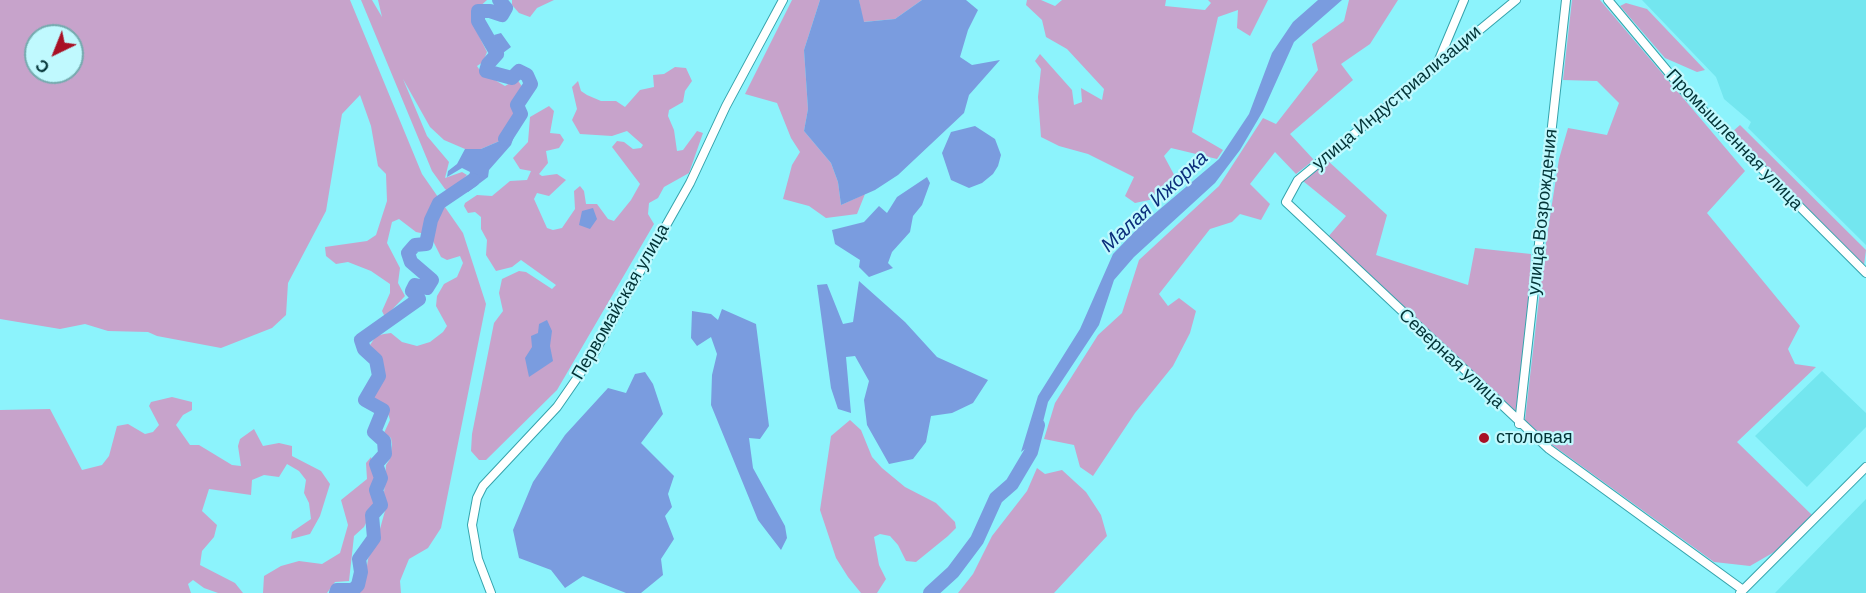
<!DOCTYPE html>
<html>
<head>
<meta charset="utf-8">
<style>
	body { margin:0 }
	#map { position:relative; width:1866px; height:593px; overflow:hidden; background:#8cf3fc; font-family:Helvetica,sans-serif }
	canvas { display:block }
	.north { position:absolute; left:24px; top:24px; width:60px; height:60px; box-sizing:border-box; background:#c0f9fe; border:2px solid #74aaae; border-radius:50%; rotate:223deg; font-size:16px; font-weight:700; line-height:24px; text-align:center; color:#023336 }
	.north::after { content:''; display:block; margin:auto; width:21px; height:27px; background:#a81025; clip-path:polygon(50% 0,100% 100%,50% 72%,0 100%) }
</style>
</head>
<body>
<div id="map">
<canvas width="1866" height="593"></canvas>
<div class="north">С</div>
</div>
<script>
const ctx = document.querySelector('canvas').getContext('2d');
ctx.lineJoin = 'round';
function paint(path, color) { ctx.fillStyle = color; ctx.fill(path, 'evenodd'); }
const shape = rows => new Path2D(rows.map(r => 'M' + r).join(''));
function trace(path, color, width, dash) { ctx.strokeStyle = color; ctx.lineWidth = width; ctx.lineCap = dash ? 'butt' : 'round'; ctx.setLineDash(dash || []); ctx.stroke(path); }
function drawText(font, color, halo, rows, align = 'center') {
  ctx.font = font + ' Helvetica,sans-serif'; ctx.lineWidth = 4.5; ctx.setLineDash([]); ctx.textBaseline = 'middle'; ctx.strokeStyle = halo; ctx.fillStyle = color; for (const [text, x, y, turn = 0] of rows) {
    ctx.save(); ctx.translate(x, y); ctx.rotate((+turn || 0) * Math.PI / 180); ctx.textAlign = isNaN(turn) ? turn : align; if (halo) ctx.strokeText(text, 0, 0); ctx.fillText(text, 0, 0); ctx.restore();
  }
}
const built = shape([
	[1642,0,1866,0,1866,245,1748,128,1751,122,1724,99,1716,77],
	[1822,371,1866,413,1866,427,1807,487,1755,436],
	[1866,499,1866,593,1775,593]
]);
const green = shape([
	[0,0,350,0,422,174,463,233,486,304,441,528,428,548,409,559,400,581,401,593,354,593,365,580,368,559,377,540,386,507,384,493,386,465,390,459,392,445,391,438,384,433,390,420,388,413,373,398,384,379,382,364,368,348,376,336,384,334,391,333,402,342,417,346,430,342,443,332,447,326,436,306,437,296,444,284,457,277,463,263,460,256,447,260,441,257,430,235,416,232,399,219,392,222,387,243,400,268,398,283,405,296,385,317,382,311,390,293,390,284,371,271,348,262,336,264,326,256,325,247,367,241,376,235,387,201,386,174,378,166,371,126,360,95,342,114,326,211,288,283,286,315,272,328,221,348,157,336,148,332,108,331,85,324,60,329,0,319],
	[36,36,72,36,72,72,36,72],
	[361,0,372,0,382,17,378,0,487,0,476,10,472,22,487,52,483,62,477,66,481,72,505,86,517,79,523,88,513,104,515,118,502,140,481,149,465,149,444,140,430,127,403,79,427,136,449,162,445,178,462,172,467,175,455,188,448,191,445,189,432,171],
	[512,0,554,0,537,8,530,17,519,13,512,5],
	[792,0,820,0,804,50,808,109,804,131,831,163,838,182,841,205,865,194,857,214,826,218,809,206,783,199,792,165,800,152,791,138,777,103,745,94],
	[859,0,922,0,895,19,863,22],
	[1027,0,1041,0,1055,6,1062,0,1166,0,1165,6,1205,10,1211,3,1208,0,1268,0,1250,36,1237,28,1238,10,1218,17,1192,132,1223,150,1217,159,1171,148,1164,156,1178,182,1168,196,1135,203,1125,196,1134,177,1088,154,1059,146,1041,137,1038,97,1041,69,1035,61,1040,54,1072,90,1074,105,1082,102,1081,88,1102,100,1104,89,1067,49,1046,37,1042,20,1026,5],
	[1349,0,1398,0,1370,44,1341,64,1353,80,1290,134,1314,160,1296,174,1275,152,1250,184,1270,204,1261,220,1240,214,1232,222,1210,229,1159,294,1168,306,1179,298,1196,311,1190,333,1173,366,1135,413,1093,476,1080,467,1074,445,1044,439,1055,403,1098,335,1122,313,1139,260,1219,186,1263,118,1276,124,1318,70,1312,44,1344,21],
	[1572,0,1600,0,1745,171,1707,213,1800,326,1788,349,1795,364,1816,367,1737,442,1812,515,1776,551,1750,566,1714,562,1551,444,1525,420,1544,255,1559,159,1568,128,1607,135,1619,103,1597,81,1563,80],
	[1626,3,1647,9,1705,70,1697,72,1665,58,1620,6],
	[675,67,686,68,692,81,685,91,683,102,669,110,668,116,674,130,677,151,683,150,697,131,703,133,689,173,664,187,658,198,649,203,648,214,654,224,557,390,486,460,479,460,471,451,472,434,494,323,503,311,499,293,502,279,519,271,526,272,552,289,556,285,521,260,512,267,496,271,486,255,487,240,481,229,481,217,475,212,468,213,464,206,465,203,477,195,492,196,510,181,527,180,531,171,520,169,513,158,528,142,530,117,549,106,554,111,550,133,560,134,564,140,559,148,546,151,548,163,539,174,542,176,557,174,566,180,549,196,537,193,534,199,547,228,553,230,562,228,575,209,574,191,580,186,584,191,586,204,597,204,608,219,614,221,631,200,640,184,612,147,617,141,624,142,633,149,641,148,643,145,627,131,612,136,580,134,572,120,577,109,572,87,578,81,581,91,587,95,601,101,616,101,625,107,640,90,654,87,653,75,664,74],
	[1740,125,1866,250,1864,265,1732,132],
	[1327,160,1387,215,1376,255,1468,285,1475,248,1531,254,1529,300,1516,411,1513,411,1328,237,1346,216,1303,181],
	[172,397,192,402,192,410,183,415,176,425,190,445,199,445,232,465,241,466,238,446,240,439,254,429,263,446,279,443,292,446,292,456,321,471,330,484,320,516,310,534,291,539,292,532,311,519,309,503,304,493,306,480,299,471,287,464,279,477,264,475,252,480,251,495,209,489,202,511,217,525,214,537,202,551,200,565,235,583,243,593,218,593,204,588,193,580,188,584,191,593,0,593,0,410,50,409,82,470,102,465,109,456,117,426,128,424,145,434,153,432,159,425,149,406,151,402],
	[850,420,861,430,872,457,882,468,905,487,936,503,955,522,956,528,948,536,916,562,906,561,898,545,890,536,880,534,874,537,879,565,886,579,877,593,861,593,848,577,836,558,820,510,831,436],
	[371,457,376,479,371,492,374,507,364,527,354,536,349,581,335,582,327,593,263,593,264,576,281,566,299,561,322,564,340,553,348,525,341,500,367,479,366,463],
	[1037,468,1045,474,1062,470,1086,492,1101,515,1107,536,1054,593,958,593,973,574,992,536,1027,491]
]);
const water = shape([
	[820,0,859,0,864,22,895,19,922,0,966,0,978,10,968,30,960,57,972,65,1000,60,969,95,964,113,898,175,875,190,841,205,838,182,831,163,804,131,808,109,804,50],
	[1318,0,1342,0,1294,42,1263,111,1240,150,1215,183,1134,257,1114,280,1099,325,1048,402,1039,438,1021,452,1038,396,1080,329,1113,254,1140,226,1219,159,1249,114,1272,53,1293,22],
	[501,33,511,47,488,64,493,54,488,45,497,43,494,35],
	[511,123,517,128,511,145,489,170,488,177,468,192,460,193,458,188,468,179,470,172,462,168,447,177,448,171,457,164,465,149,481,149,502,140],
	[975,126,995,139,1001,155,998,166,993,174,982,183,969,188,951,180,942,153,951,132],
	[927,177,930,183,922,205,913,216,910,232,892,252,888,263,893,268,869,277,859,267,860,260,835,244,832,230,864,222,879,206,887,213,897,197],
	[593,208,597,219,590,229,579,225,582,211],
	[859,281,905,322,937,357,988,380,973,403,952,413,931,416,926,442,913,459,889,464,867,425,864,400,869,381,855,356,846,357,851,413,838,409,831,388,817,285,827,284,843,324,853,322],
	[722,309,756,324,769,426,760,439,749,438,753,468,785,526,787,538,781,550,758,520,711,405,712,375,717,354,711,337,697,346,691,338,692,311,711,314,718,320],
	[547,320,552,331,550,346,553,361,529,377,525,358,532,347,531,336,538,333,539,324],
	[645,372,653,384,663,414,641,443,674,476,668,494,672,507,665,516,674,539,661,559,663,575,641,593,626,593,583,576,565,588,551,570,519,558,513,530,533,482,565,435,608,388,626,393,635,374]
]);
const river = shape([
	[499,0,506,8,502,15,490,11,478,11,478,21,497,54,488,64,486,71,512,78,519,71,527,75,531,84,517,105,521,114,505,139],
	[336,593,337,590,353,590,358,585,361,572,359,559,374,538,372,515,381,505,376,490,381,478,376,464,385,454,384,441,374,432,383,410,365,400,379,376,376,360,364,349,361,340,419,299,412,291,415,285,427,288,432,280,411,262,408,253,415,245,426,244,431,220,439,203,473,180],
	[930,593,953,572,977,540,996,498,1012,484,1031,452,1038,425]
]);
const minor = shape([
	[1516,0,1298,180,1286,202,1549,449,1743,590],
	[1608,0,1685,92,1866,273],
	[1438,62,1464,0],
	[1519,424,1566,0],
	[491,593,478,559,472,525,477,498,483,486,557,407,593,355,690,183,726,106,783,0],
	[1740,593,1866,467]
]);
const markers = [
	[1484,438,6,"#a81025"]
];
const streetNames = [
	["улица Индустриализации",1397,98,-40],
	["Промышленная улица",1734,140,46],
	["улица Возрождения",1543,212,-84],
	["Первомайская улица",621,302,-60],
	["Северная улица",1451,359,43]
];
const poiNames = [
	["столовая",1496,438]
];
const waterNames = [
	["Малая Ижорка",1155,202,-43]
];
paint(built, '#73e6ef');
paint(green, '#c7a3cb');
paint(water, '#7a9cdf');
trace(river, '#7a9cdf', 14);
trace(minor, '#35a3ac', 10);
trace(minor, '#fff', 8);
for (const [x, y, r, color] of markers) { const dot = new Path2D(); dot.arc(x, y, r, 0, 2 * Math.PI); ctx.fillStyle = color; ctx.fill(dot); trace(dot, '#c0f9fe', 2); }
drawText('18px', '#023336', '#c0f9fe', streetNames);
drawText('18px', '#023336', '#c0f9fe', poiNames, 'left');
drawText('italic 20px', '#0b2e7b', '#c0f9fe', waterNames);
</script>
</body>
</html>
